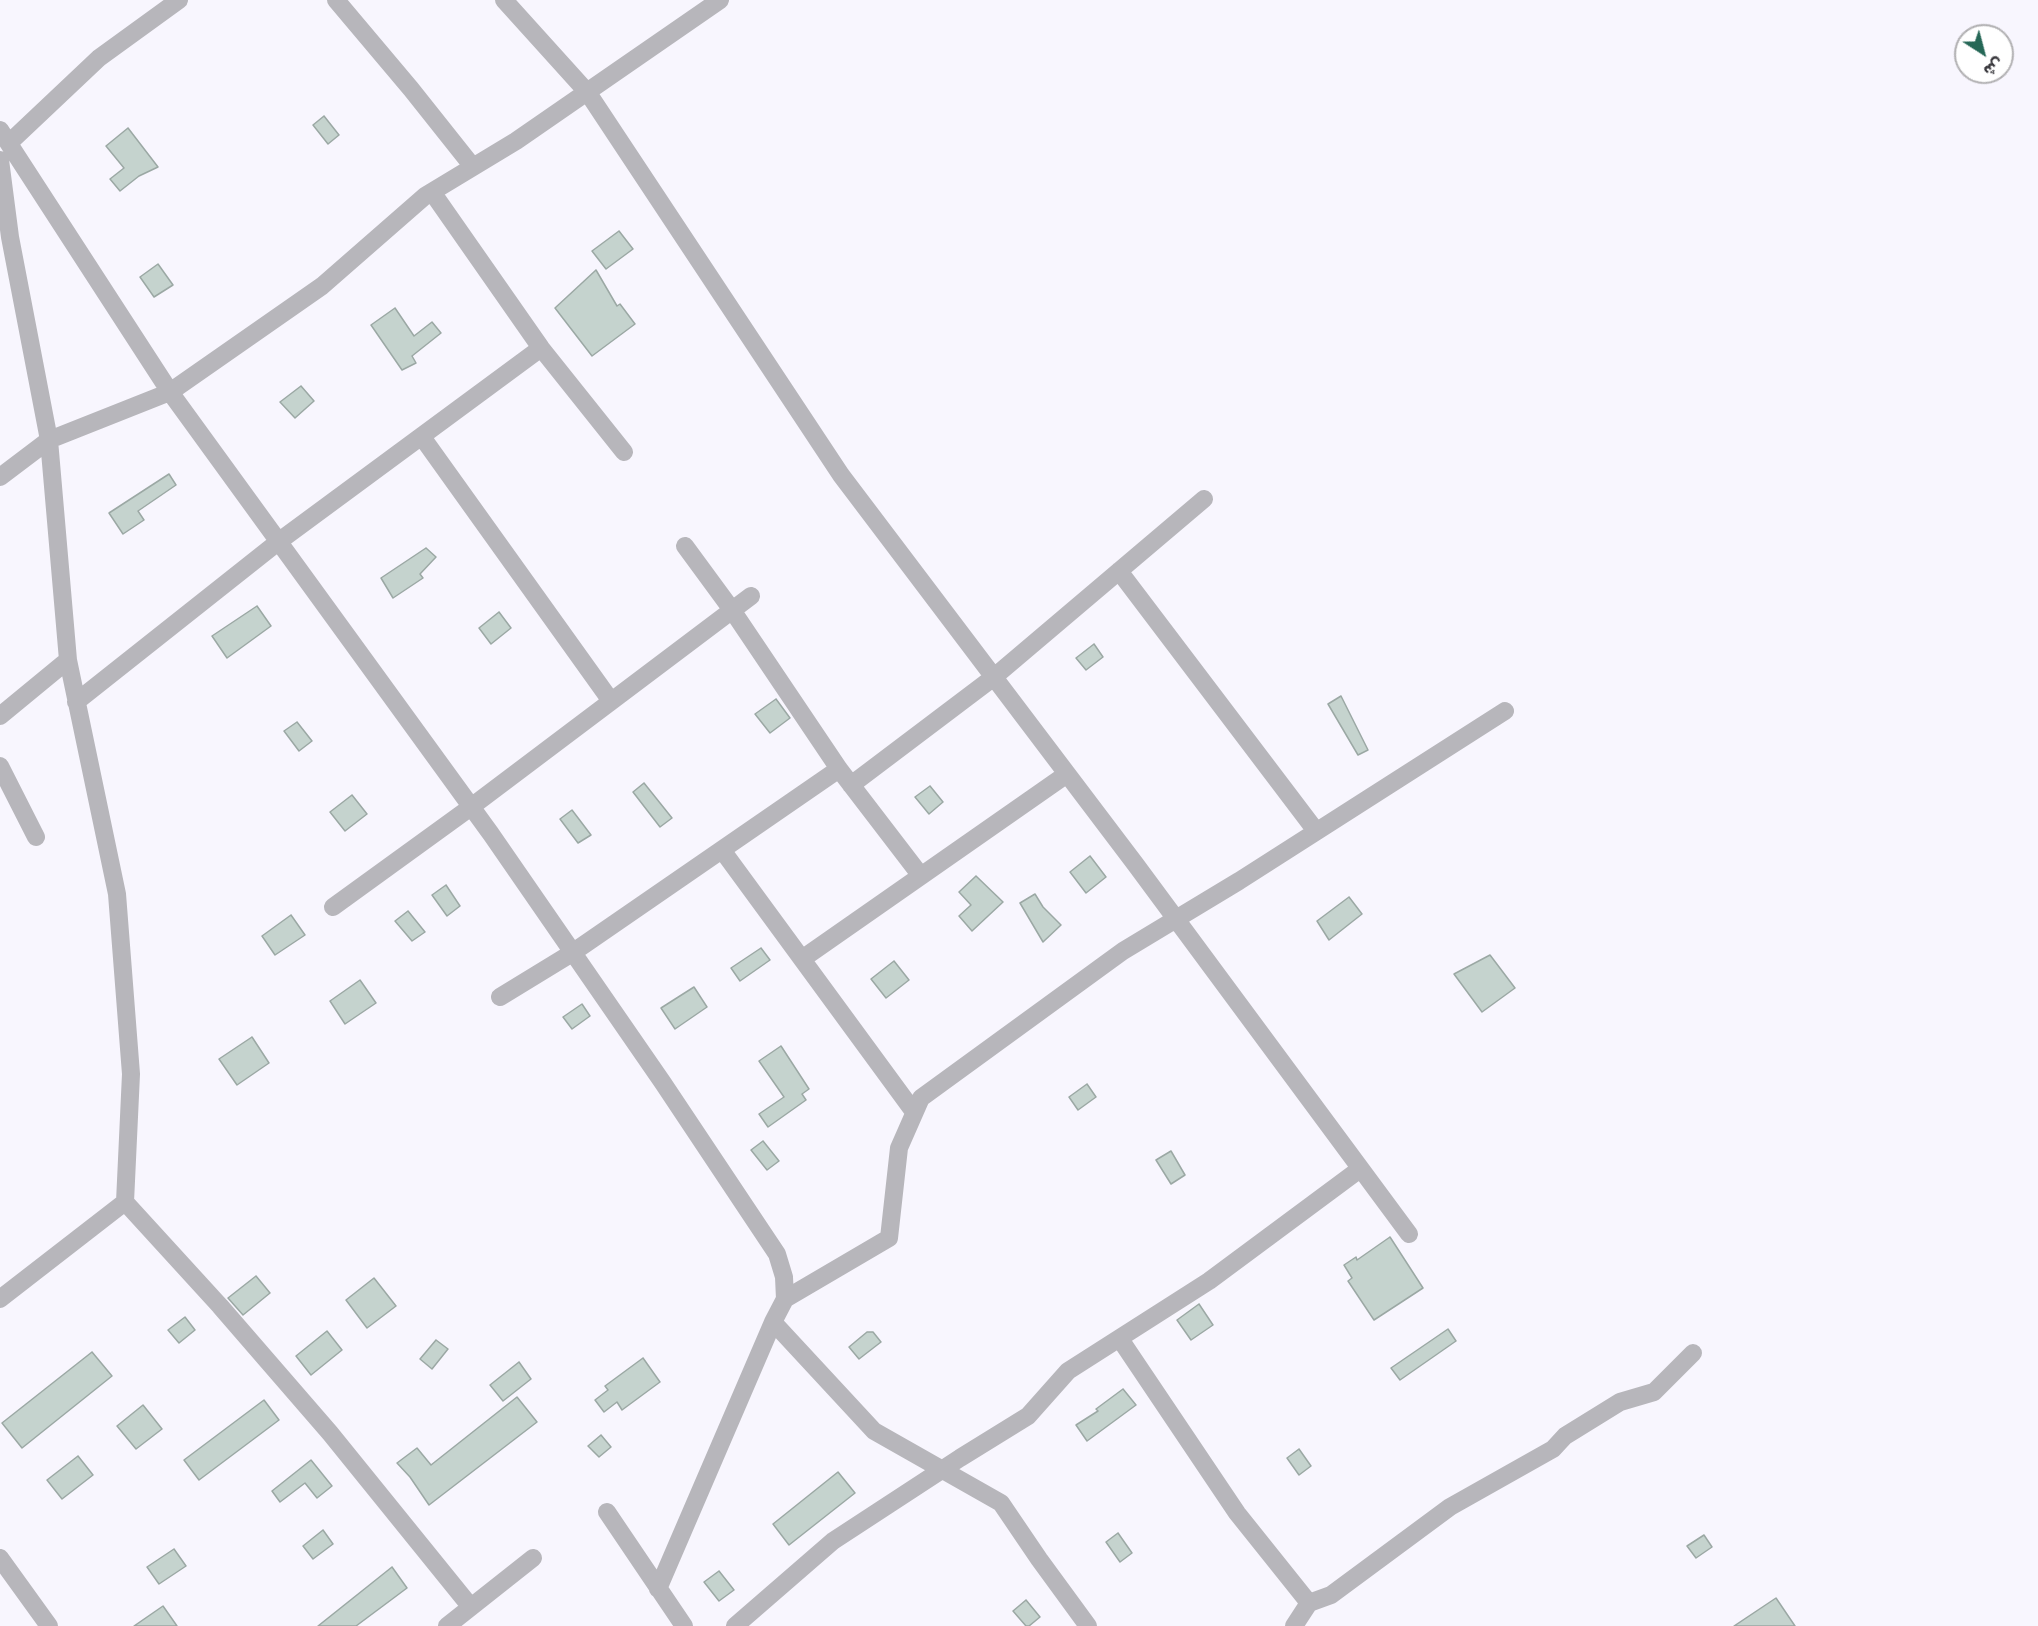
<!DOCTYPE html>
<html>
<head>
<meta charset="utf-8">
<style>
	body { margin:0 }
	#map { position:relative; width:2038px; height:1626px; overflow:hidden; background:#f8f6fe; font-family:Rubik,Cairo,sans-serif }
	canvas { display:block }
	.north { position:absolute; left:1954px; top:24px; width:60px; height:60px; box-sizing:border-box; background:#fff; border:2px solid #b1b0b2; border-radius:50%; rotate:144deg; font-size:16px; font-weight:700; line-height:24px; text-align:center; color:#3b3a3f }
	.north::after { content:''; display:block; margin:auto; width:21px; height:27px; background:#256756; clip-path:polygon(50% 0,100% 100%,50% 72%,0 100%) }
</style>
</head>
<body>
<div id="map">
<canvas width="2038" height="1626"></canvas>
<div class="north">ش</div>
</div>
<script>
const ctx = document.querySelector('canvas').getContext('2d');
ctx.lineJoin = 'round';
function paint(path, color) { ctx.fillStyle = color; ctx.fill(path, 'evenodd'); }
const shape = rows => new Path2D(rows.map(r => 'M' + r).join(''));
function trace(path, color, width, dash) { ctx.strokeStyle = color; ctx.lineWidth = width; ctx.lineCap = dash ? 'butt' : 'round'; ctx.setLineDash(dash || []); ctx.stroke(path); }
const building = shape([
	[324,116,339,135,328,144,313,125,324,116],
	[128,128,158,167,139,176,120,191,110,179,124,168,106,146,128,128],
	[619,231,633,249,606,269,592,251,619,231],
	[158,264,173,285,154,297,140,277,158,264],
	[596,270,617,306,620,304,635,324,592,356,555,308,596,270],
	[395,308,414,336,432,322,441,333,412,356,416,363,402,370,371,325,395,308],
	[301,386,314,401,295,418,280,402,301,386],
	[169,474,176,485,138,511,144,520,123,534,109,513,169,474],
	[426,548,436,557,420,574,423,578,393,598,381,578,426,548],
	[257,606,271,626,227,658,212,636,257,606],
	[499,612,511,628,491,644,479,628,499,612],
	[1094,644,1103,657,1086,670,1076,658,1094,644],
	[1341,696,1368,750,1358,755,1328,704,1341,696],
	[776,699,790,718,770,733,755,714,776,699],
	[297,722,312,741,299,751,284,731,297,722],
	[644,783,672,818,660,827,633,792,644,783],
	[930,786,943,802,929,814,915,797,930,786],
	[352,795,367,814,345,831,330,812,352,795],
	[572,810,591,835,578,843,560,819,572,810],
	[1090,856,1106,877,1086,893,1070,872,1090,856],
	[976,876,1003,902,972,931,959,916,971,905,959,892,976,876],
	[446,885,460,906,447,916,432,895,446,885],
	[1035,894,1043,907,1061,925,1043,942,1020,903,1035,894],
	[1349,897,1362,914,1329,940,1317,921,1349,897],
	[408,911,425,932,412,941,395,921,408,911],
	[291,915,305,935,275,955,262,936,291,915],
	[761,948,770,960,740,981,731,968,761,948],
	[1490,955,1515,988,1482,1012,1454,974,1490,955],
	[894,961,909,980,886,998,871,979,894,961],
	[360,980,376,1003,345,1024,330,1001,360,980],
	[694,987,707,1007,675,1029,661,1008,694,987],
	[582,1004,590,1016,572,1029,563,1017,582,1004],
	[252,1037,269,1063,237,1085,219,1059,252,1037],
	[781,1046,809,1089,802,1094,806,1100,768,1127,759,1114,784,1097,759,1061,781,1046],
	[1087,1084,1096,1097,1078,1110,1069,1097,1087,1084],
	[763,1141,779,1161,767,1170,751,1150,763,1141],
	[1171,1151,1185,1175,1171,1184,1156,1160,1171,1151],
	[1390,1237,1423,1288,1374,1320,1348,1281,1352,1278,1344,1265,1356,1257,1357,1260,1390,1237],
	[256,1276,270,1293,243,1315,228,1298,256,1276],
	[374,1278,396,1306,367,1328,346,1300,374,1278],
	[1199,1304,1213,1325,1191,1340,1177,1320,1199,1304],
	[185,1317,195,1330,179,1343,168,1330,185,1317],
	[1448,1329,1456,1341,1400,1380,1391,1368,1448,1329],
	[327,1331,342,1350,311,1375,296,1356,327,1331],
	[867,1332,873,1332,881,1342,859,1359,849,1347,867,1332],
	[436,1340,448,1349,432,1369,420,1359,436,1340],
	[92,1352,112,1376,22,1448,2,1423,92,1352],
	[643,1358,660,1382,622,1410,617,1402,604,1412,595,1400,608,1390,605,1386,643,1358],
	[519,1362,531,1379,503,1401,490,1385,519,1362],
	[1123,1389,1136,1405,1087,1441,1076,1425,1098,1411,1096,1409,1123,1389],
	[517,1397,537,1422,429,1505,410,1477,397,1463,417,1448,431,1465,517,1397],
	[264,1400,279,1420,199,1480,184,1460,264,1400],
	[143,1405,162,1429,136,1449,117,1426,143,1405],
	[601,1435,611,1447,599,1457,588,1446,601,1435],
	[1299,1449,1311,1466,1299,1475,1287,1458,1299,1449],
	[78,1456,93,1475,62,1499,47,1480,78,1456],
	[311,1460,332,1486,317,1498,305,1483,280,1502,272,1491,311,1460],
	[838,1472,855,1493,789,1545,773,1524,838,1472],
	[323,1530,333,1544,313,1559,303,1546,323,1530],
	[1118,1533,1132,1553,1120,1562,1106,1542,1118,1533],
	[1704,1535,1712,1547,1696,1558,1687,1546,1704,1535],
	[174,1549,186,1566,159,1584,147,1567,174,1549],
	[392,1567,407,1588,356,1626,318,1626,392,1567],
	[719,1571,734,1590,719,1601,704,1582,719,1571],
	[1776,1598,1795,1626,1734,1626,1776,1598],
	[1026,1600,1040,1617,1029,1626,1026,1626,1013,1611,1026,1600],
	[163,1606,177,1626,134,1626,163,1606]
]);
const minor = shape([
	[336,0,411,89,473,167],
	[504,0,588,93,841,475,1136,865,1409,1234],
	[0,130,170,392,491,834,663,1083,777,1254,784,1277,785,1299,773,1322,658,1589],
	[9,143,99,58,179,0],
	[0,160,10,237,49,440,68,660,0,716],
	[432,192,541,348,624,452],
	[422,437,611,701],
	[0,477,49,440,170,392,322,286,425,196,516,141,720,0],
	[685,546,732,610,839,769,921,876],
	[1119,571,1316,831],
	[68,660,117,894,131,1074,125,1202],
	[76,702,278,542,541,348],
	[0,766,36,837],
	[851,785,994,677,1204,499],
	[722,850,914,1112],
	[333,907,471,807,751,596],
	[802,959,1067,774],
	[500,997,572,953,839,769],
	[0,1299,125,1202,220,1306,330,1433,470,1606],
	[785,1299,889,1238,899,1148,921,1098,1123,951,1239,881,1505,711],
	[773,1322,874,1431,1001,1503,1039,1559,1088,1626],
	[1120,1339,1237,1513,1309,1603],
	[607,1512,684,1626],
	[0,1558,49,1626],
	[447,1626,533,1558],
	[735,1626,833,1541,960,1458,1028,1416,1068,1371,1209,1281,1360,1169],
	[1294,1626,1309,1603,1331,1595,1450,1507,1553,1449,1565,1436,1620,1402,1654,1392,1693,1353]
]);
paint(building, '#c5d3ce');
trace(building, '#9ba8a4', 1.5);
trace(minor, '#b7b6bb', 18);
</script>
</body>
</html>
